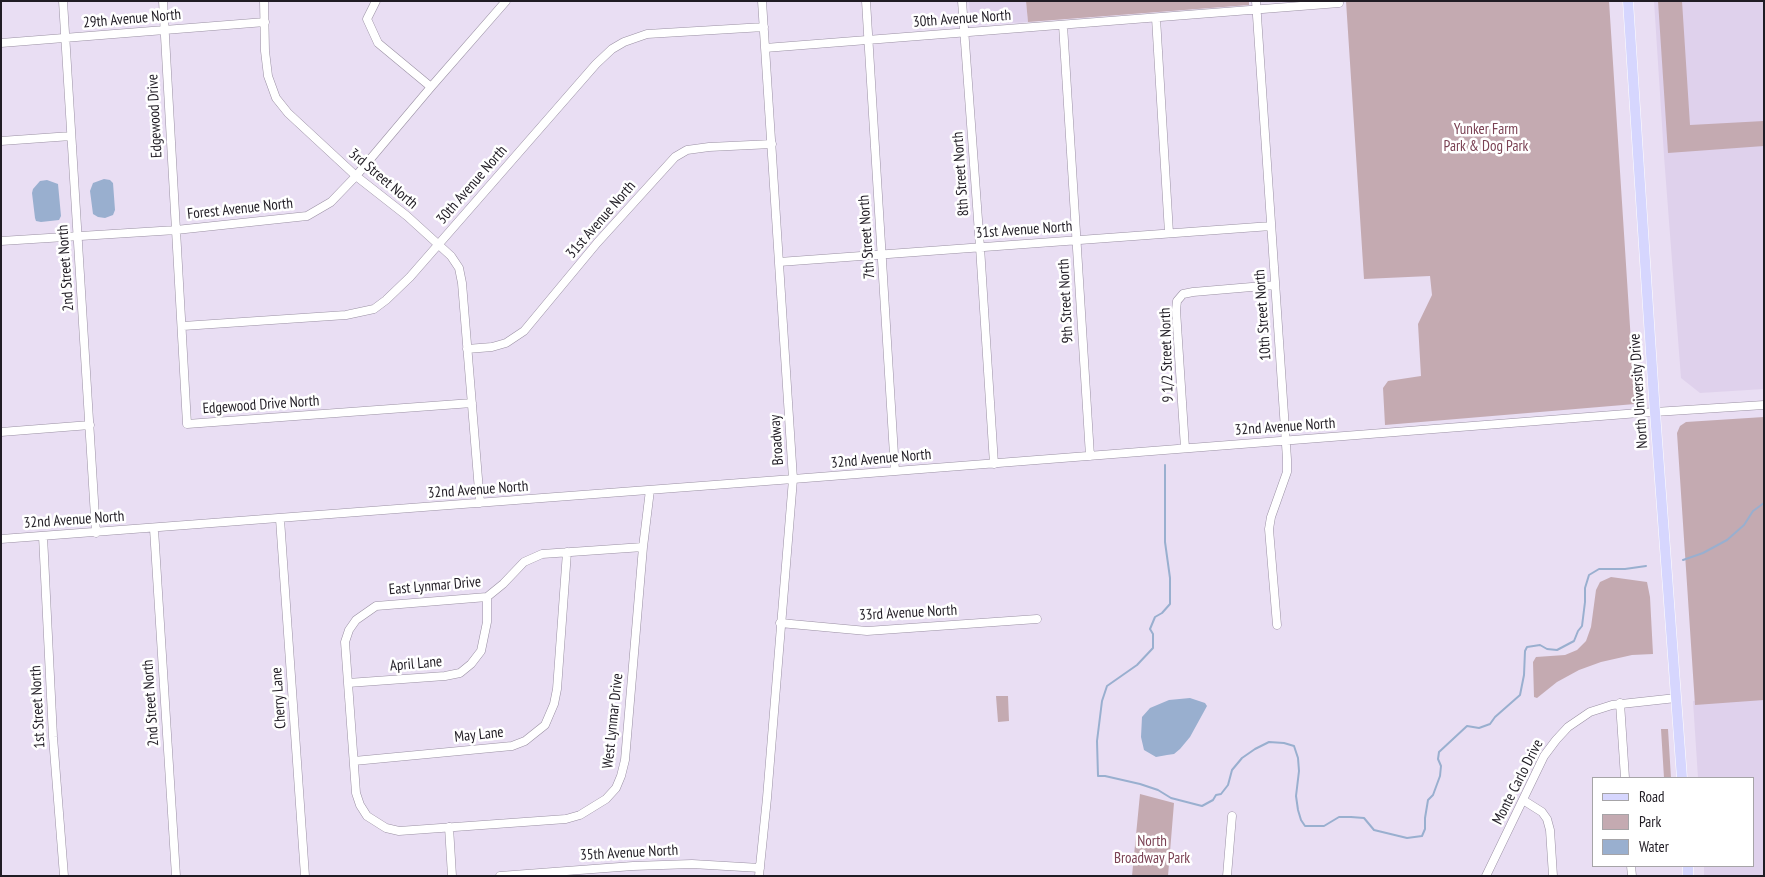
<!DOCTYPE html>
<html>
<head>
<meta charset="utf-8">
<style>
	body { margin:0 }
	#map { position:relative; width:1765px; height:877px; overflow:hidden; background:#e9def3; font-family:"PT Sans Narrow",sans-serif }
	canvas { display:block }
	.frame { position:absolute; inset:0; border:2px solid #201c24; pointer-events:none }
	.legend { position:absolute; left:1592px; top:777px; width:162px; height:90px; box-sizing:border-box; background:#fff; border:1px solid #a6a4a7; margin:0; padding:6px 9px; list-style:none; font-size:15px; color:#201c24 }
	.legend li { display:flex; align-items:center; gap:10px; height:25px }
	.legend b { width:25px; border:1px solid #a6a4a7 }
</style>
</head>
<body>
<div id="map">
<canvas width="1765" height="877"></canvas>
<div class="frame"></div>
<ul class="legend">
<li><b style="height:6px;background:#d6d6fe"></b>Road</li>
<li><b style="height:14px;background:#c4aab1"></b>Park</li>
<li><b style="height:14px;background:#99afcf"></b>Water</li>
</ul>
</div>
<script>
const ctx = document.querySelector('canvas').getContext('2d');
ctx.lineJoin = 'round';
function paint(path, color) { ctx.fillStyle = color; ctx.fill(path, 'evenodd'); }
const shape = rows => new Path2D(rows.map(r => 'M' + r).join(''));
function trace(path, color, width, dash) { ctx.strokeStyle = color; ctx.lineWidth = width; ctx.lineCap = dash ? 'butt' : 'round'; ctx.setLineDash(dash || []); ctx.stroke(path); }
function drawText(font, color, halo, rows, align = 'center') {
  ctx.font = font + ' "PT Sans Narrow",sans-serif'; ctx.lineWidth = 5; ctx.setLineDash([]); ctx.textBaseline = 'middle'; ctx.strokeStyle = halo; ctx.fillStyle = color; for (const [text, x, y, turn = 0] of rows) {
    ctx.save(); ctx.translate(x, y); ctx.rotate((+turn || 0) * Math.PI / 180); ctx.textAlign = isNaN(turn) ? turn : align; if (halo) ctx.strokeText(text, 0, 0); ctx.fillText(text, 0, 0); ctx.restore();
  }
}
const built = shape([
	[969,1,1026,1,1028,22,973,25,971,23],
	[1654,1,1764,1,1764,389,1700,393,1681,378,1664,156],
	[1764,696,1764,876,1704,876,1704,866,1754,866,1754,778,1698,778,1693,701]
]);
const green = shape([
	[1026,1,1249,1,1249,5,1028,22],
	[1346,1,1609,1,1635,404,1385,425,1383,388,1388,381,1421,376,1418,324,1432,295,1430,276,1364,279],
	[1658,1,1682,1,1690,125,1764,121,1764,146,1668,153],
	[1764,417,1764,700,1695,705,1677,433,1680,426,1686,422],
	[1611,577,1647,582,1650,597,1653,654,1632,655,1601,662,1579,670,1557,682,1537,698,1534,697,1533,662,1536,657,1565,655,1577,650,1586,641,1591,627,1596,590,1600,582],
	[996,696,1008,696,1009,721,998,722],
	[1661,729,1668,729,1671,778,1664,778],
	[1140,794,1174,803,1168,876,1132,876]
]);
const water = shape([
	[104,179,110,180,113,183,115,210,113,215,105,218,98,217,93,214,90,191,93,183],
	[47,180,58,184,61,216,59,220,41,222,36,221,35,218,32,193,33,189,40,181],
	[1190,698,1205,703,1207,706,1190,737,1180,749,1174,754,1167,755,1156,757,1144,750,1141,737,1142,717,1150,708,1169,700]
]);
const stream = shape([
	[1165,465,1165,542,1170,578,1170,604,1162,613,1155,617,1150,629,1153,634,1153,648,1137,665,1107,686,1102,701,1097,741,1098,776,1105,776,1140,784,1158,790,1171,798,1202,806,1213,800,1216,795,1221,794,1228,785,1232,770,1242,758,1255,749,1269,742,1284,743,1294,746,1298,758,1299,771,1296,796,1298,810,1301,820,1305,826,1324,826,1339,817,1351,817,1364,818,1374,830,1407,838,1422,836,1425,829,1425,818,1428,800,1433,795,1440,776,1441,766,1438,759,1439,752,1467,726,1479,728,1490,724,1495,717,1520,695,1524,675,1525,651,1527,647,1540,645,1547,649,1557,650,1574,641,1578,631,1582,626,1585,602,1585,588,1589,575,1599,569,1625,569,1646,566],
	[1683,560,1703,553,1727,540,1744,525,1753,511,1764,503]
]);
const minor = shape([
	[63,1,96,533],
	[163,1,187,424,472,403],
	[264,1,265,51,268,76,276,98,288,113,356,176,407,216,451,256,459,268,462,283,480,503],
	[376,1,367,19,378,43,431,87],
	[866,1,895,471],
	[962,1,980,247,994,464],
	[1256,1,1287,459,1287,472,1271,517,1269,529,1277,625],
	[1156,18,1169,233],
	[1063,25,1090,456],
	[1,43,265,22],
	[765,48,1339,3],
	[1,141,71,136],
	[1,241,176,230,307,216,331,202,356,176,431,87,506,1],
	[779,262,1271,226],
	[183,326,346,315,374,309,386,300,410,277,596,64,612,49,624,42,647,34,764,27],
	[467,349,492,347,506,343,524,331,597,243,675,157,687,150,709,147,772,144],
	[1,432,90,425],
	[1185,448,1176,310,1177,301,1183,294,1193,292,1275,285],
	[280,519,305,876],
	[154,529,176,876],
	[43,536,53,737,64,876],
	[1,539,793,479,1639,413,1764,405],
	[643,547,542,554,524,562,503,584,487,597,376,606,356,620,349,630,345,642,356,793,360,805,367,816,386,828,399,831,566,819,580,815,606,799,616,788,621,776,625,760,643,547,650,490],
	[780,623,867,631,1037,619],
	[348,683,445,676,460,673,471,664,481,651,487,622,487,597],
	[1620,703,1625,778],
	[354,761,512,746,525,741,545,725,554,704,557,689,567,552],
	[1523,800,1542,812,1547,819,1550,830,1553,876],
	[449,827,452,876],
	[1631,866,1632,876],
	[500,876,633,866,692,864,760,868],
	[759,876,767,798,793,479,762,1],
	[1227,876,1232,816],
	[1486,876,1544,756,1556,740,1568,727,1590,712,1612,705,1676,698]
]);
const major = shape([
	[1628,1,1654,399,1682,778],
	[1688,866,1688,876]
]);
const streetNames = [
	["29th Avenue North",132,19,-5],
	["30th Avenue North",962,19,-4],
	["Edgewood Drive",155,116,-93],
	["8th Street North",961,174,-94],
	["3rd Street North",383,179,40],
	["30th Avenue North",472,185,-49],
	["Forest Avenue North",240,209,-6],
	["31st Avenue North",601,220,-49],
	["31st Avenue North",1024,230,-4],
	["7th Street North",867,237,-94],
	["2nd Street North",66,268,-94],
	["9th Street North",1066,301,-93],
	["10th Street North",1263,315,-94],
	["9 1/2 Street North",1167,355,-92],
	["North University Drive",1639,391,-94],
	["Edgewood Drive North",261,405,-4],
	["32nd Avenue North",1285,427,-4],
	["Broadway",777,440,-94],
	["32nd Avenue North",881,459,-5],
	["32nd Avenue North",478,490,-4],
	["32nd Avenue North",74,520,-4],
	["East Lynmar Drive",435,586,-5],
	["33rd Avenue North",908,613,-3],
	["April Lane",416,664,-5],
	["Cherry Lane",279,698,-94],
	["2nd Street North",151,703,-94],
	["1st Street North",38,707,-93],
	["West Lynmar Drive",613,721,-84],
	["May Lane",479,735,-6],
	["Monte Carlo Drive",1518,782,-63],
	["35th Avenue North",629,853,-3]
];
const parkNames = [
	["Yunker Farm",1486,130],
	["Park & Dog Park",1486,147],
	["North",1152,842],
	["Broadway Park",1152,859]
];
paint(built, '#dfd1ec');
paint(green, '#c4aab1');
paint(water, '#99afcf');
trace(stream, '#99afcf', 2);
trace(minor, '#9a90a3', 9);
trace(major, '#fff', 11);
trace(minor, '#fff', 8);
trace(major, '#d6d6fe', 10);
drawText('15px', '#201c24', '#fff', streetNames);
drawText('15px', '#7b4254', '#fff', parkNames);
</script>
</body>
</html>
